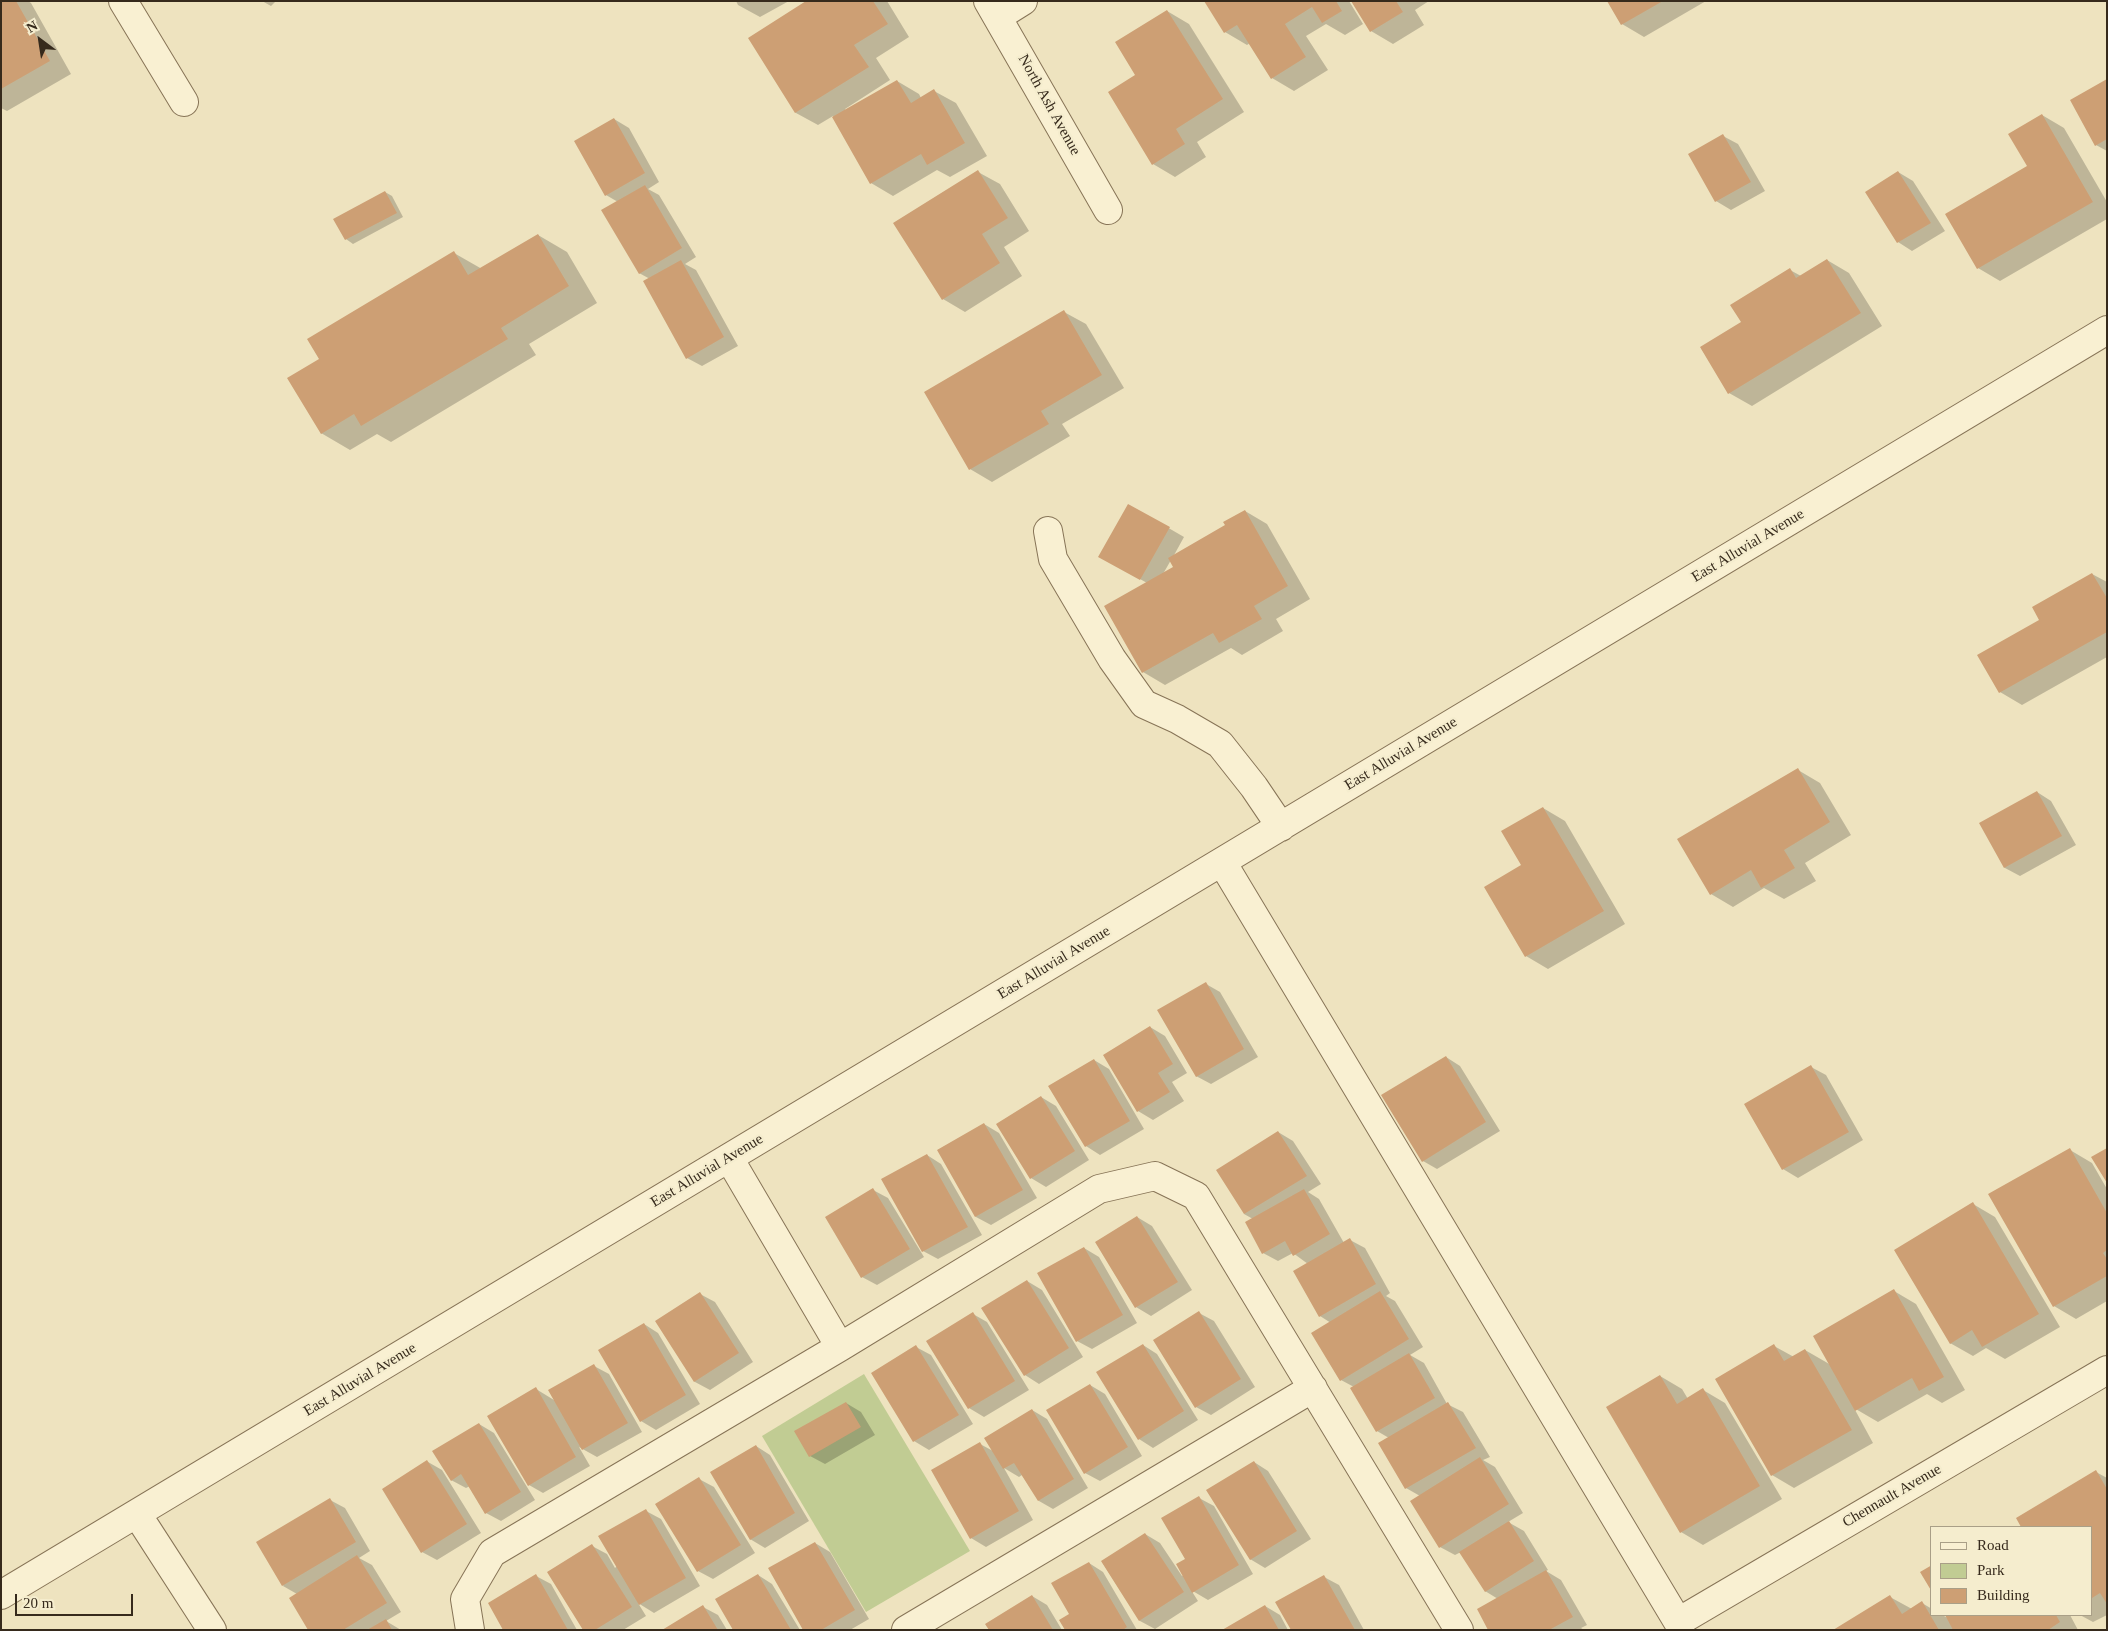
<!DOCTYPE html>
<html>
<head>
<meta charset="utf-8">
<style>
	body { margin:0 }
	#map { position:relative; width:2108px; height:1631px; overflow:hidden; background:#eee3bf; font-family:"Times New Roman",serif }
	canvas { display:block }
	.frame { position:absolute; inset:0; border:2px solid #362a1c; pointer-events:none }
	.legend { position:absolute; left:1930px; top:1526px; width:162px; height:90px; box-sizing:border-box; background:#f5edce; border:1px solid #a99f87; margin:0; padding:6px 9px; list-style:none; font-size:15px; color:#362a1c }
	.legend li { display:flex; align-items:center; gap:10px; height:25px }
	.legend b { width:25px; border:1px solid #a99f87 }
	.north { position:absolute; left:15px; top:15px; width:50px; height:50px; -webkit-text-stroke:4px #f5edce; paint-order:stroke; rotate:329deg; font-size:14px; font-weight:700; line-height:20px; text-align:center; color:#362a1c }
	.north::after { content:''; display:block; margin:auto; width:18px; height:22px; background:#362a1c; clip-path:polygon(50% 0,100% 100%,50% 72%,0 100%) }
	.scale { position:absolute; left:15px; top:1594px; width:118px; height:22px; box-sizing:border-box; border:2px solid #362a1c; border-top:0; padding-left:6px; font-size:15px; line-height:18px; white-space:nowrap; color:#362a1c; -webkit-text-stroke:4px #f5edce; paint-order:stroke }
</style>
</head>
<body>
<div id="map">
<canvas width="2108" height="1631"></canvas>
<div class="frame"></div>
<ul class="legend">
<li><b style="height:6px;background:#f9f0d2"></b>Road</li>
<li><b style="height:14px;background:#c1cc93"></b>Park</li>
<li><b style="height:14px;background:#cd9f74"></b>Building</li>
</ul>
<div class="north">N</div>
<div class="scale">20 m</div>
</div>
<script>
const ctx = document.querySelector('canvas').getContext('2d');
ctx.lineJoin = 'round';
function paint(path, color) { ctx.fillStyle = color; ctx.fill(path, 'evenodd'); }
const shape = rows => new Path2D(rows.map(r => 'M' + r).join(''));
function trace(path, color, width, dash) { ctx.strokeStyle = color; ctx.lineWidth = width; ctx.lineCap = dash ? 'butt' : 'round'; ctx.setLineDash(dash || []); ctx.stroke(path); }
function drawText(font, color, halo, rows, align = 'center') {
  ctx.font = font + ' "Times New Roman",serif'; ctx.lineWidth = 4.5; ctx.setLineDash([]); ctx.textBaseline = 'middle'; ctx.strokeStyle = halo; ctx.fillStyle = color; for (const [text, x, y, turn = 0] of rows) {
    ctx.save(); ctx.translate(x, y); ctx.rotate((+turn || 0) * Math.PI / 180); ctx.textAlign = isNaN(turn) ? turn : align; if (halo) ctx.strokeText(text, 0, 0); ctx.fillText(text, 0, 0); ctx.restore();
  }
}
const green = shape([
	[864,1374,970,1551,866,1612,762,1436]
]);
const shadow = shape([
	[1,1,28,1,31,3,71,74,7,111,1,108],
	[262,1,276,1,271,6],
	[736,1,789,1,760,17,738,5],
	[808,1,887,1,909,37,876,58,890,80,845,109,846,111,897,81,919,94,921,98,934,91,956,103,987,156,950,177,937,170,893,196,871,183,833,116,818,125,796,113,749,38],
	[1205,1,1349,1,1363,24,1345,35,1326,24,1306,36,1328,70,1294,91,1272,78,1250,43,1247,45,1225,32],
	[1353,1,1429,1,1415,10,1424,25,1393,44,1371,31],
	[1609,1,1706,1,1644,37,1622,24],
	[1167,11,1189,24,1244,112,1197,142,1206,157,1175,177,1153,164,1137,75],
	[2107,80,2107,151,2096,145],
	[2042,115,2064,128,2107,202,2107,219,2000,281,1978,268,2029,167],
	[614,119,629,128,659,182,648,189,659,195,696,257,685,264,696,270,738,346,702,366,687,358,650,279,639,273,618,202,606,195],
	[1723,136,1738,144,1765,191,1731,210,1716,201,1689,154],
	[978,172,1000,184,1029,231,1004,247,1022,276,965,312,943,299],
	[1898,172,1913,181,1945,231,1912,251,1898,242],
	[385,192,392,196,403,217,353,244,346,239],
	[538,235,567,252,597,303,529,344,536,355,391,442,377,434,350,450,321,433,321,359,454,253,482,269],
	[1827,260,1849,273,1882,326,1752,406,1729,393,1701,348,1743,323,1790,270,1801,276],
	[1064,312,1086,324,1124,388,1062,424,1070,436,992,482,970,469],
	[1129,505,1184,537,1173,557,1227,526,1245,511,1267,524,1310,599,1276,619,1283,631,1242,655,1231,648,1165,685,1143,672,1147,583,1100,556],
	[1171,560,1175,567,1163,574],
	[2092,574,2107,582,2107,657,2022,705,2000,692,2041,620],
	[1798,770,1820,783,1851,835,1805,863,1816,881,1784,899,1764,888,1733,907,1711,894],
	[2037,792,2051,801,2076,845,2020,876,2005,868,1981,824],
	[1543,808,1565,821,1625,924,1548,969,1526,956,1523,866],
	[1206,984,1220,992,1258,1057,1211,1084,1196,1076],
	[1150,1027,1165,1036,1187,1073,1172,1082,1184,1101,1153,1120,1138,1111],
	[1446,1057,1460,1066,1500,1131,1437,1169,1423,1161],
	[1094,1060,1109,1069,1144,1129,1100,1155,1086,1146],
	[1811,1067,1826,1075,1863,1140,1798,1178,1783,1169],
	[1041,1097,1056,1106,1089,1160,1046,1187,1031,1178],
	[984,1124,999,1133,1037,1198,991,1225,976,1217,938,1150],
	[1278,1132,1293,1141,1321,1184,1308,1192,1319,1199,1344,1243,1350,1240,1365,1248,1390,1293,1386,1296,1395,1301,1423,1347,1410,1355,1424,1363,1447,1404,1463,1412,1490,1457,1483,1460,1495,1467,1523,1513,1508,1522,1524,1531,1548,1570,1546,1571,1561,1580,1587,1625,1581,1628,1584,1630,1489,1630,1498,1599,1485,1591,1461,1552,1455,1555,1440,1547,1420,1496,1406,1488,1389,1438,1377,1431,1354,1387,1341,1380,1331,1323,1320,1316,1308,1264,1293,1253,1278,1261,1263,1253,1253,1219,1244,1214],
	[2070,1150,2092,1163,2107,1189,2107,1301,2076,1319,2054,1306],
	[927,1155,941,1164,982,1235,938,1259,923,1251],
	[873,1190,888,1198,924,1257,877,1285,862,1277],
	[1973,1204,1995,1217,2060,1327,2005,1359,1986,1348,1973,1356,1950,1343],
	[1137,1217,1152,1226,1192,1290,1151,1316,1136,1307,1096,1242],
	[1084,1248,1099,1257,1137,1323,1092,1349,1077,1341],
	[1027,1281,1042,1290,1083,1357,1039,1384,1025,1375],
	[1894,1291,1916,1304,1965,1390,1942,1403,1927,1394,1878,1422,1854,1408,1873,1443,1794,1488,1772,1475,1774,1346,1794,1357,1805,1350,1831,1365],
	[700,1294,715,1302,753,1362,710,1390,695,1382,657,1321],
	[1199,1313,1214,1321,1255,1387,1211,1415,1196,1407],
	[973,1314,987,1322,1029,1390,984,1417,969,1408,928,1341],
	[644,1324,658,1333,700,1404,656,1430,641,1421],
	[1143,1345,1157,1354,1198,1420,1153,1448,1139,1439],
	[916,1347,931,1355,973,1424,929,1450,914,1441,873,1373],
	[594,1366,609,1374,642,1432,597,1457,579,1447,590,1466,543,1493,529,1485,536,1389,554,1400],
	[1660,1376,1682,1389,1688,1399,1703,1390,1725,1403,1782,1499,1703,1545,1681,1532],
	[1090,1385,1105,1394,1142,1456,1100,1481,1085,1473],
	[846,1403,861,1412,875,1435,825,1464,810,1456],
	[1032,1410,1047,1419,1088,1488,1053,1509,1039,1501,1022,1475,1019,1477,1004,1468,1033,1520,986,1547,971,1538,980,1444,995,1452],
	[479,1424,494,1433,535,1500,501,1521,486,1513,470,1486,466,1488,451,1480],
	[756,1446,770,1455,809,1521,765,1548,750,1539],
	[428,1462,442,1470,481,1533,437,1560,422,1552],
	[1254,1462,1268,1471,1311,1539,1265,1568,1250,1559],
	[2096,1472,2107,1478,2107,1615,2093,1622,2080,1615,2092,1615,2092,1527,2023,1527,2017,1518],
	[699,1479,714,1487,755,1553,713,1579,698,1571],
	[1199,1498,1214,1506,1253,1574,1208,1600,1191,1590,1198,1601,1155,1629,1140,1621,1102,1562,1145,1534,1160,1543,1182,1576,1184,1575],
	[330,1500,345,1508,370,1551,359,1558,372,1565,401,1612,386,1621,401,1630,310,1630,297,1594,283,1586],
	[646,1511,661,1519,700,1586,654,1613,638,1603,646,1616,623,1630,585,1630,592,1546,607,1554,615,1568,617,1566],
	[815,1543,830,1552,869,1619,850,1630,805,1630],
	[1089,1563,1103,1572,1137,1630,1066,1630],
	[758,1575,772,1584,800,1630,734,1630],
	[536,1576,551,1584,577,1630,505,1630],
	[1324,1577,1339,1585,1364,1630,1292,1630],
	[1032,1596,1047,1605,1062,1630,990,1630],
	[1890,1597,1912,1609,1922,1603,1932,1609,1932,1615,1942,1615,1948,1618,1946,1615,2070,1615,2078,1630,1835,1630],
	[1265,1606,1280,1615,1288,1630,1225,1630],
	[703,1607,718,1615,727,1630,664,1630]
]);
const building = shape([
	[1,1,16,1,50,61,1,89],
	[806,1,873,1,888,24,854,45,869,67,795,113,748,38],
	[1204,1,1336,1,1342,11,1322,23,1312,7,1285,24,1306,57,1271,79,1237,25,1224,33],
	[1351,1,1396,1,1403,12,1370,32],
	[1607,1,1663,1,1621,25],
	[1167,10,1223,99,1176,129,1185,144,1152,165,1108,92,1135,75,1115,42],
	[2107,79,2107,139,2095,146,2070,100],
	[897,80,911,103,934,89,965,143,927,165,921,154,870,184,832,117],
	[2042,114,2093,202,1977,269,1945,214,2027,166,2008,134],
	[614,118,645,173,605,196,574,141],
	[1723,134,1751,182,1715,202,1688,154],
	[978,170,1008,218,982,234,1000,263,942,300,893,223],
	[1898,171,1931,223,1897,243,1865,192],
	[645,185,682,248,639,274,601,210],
	[385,191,397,213,345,240,333,219],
	[538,234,569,286,501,328,508,339,361,426,354,414,321,434,287,378,319,359,307,339,454,251,468,275],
	[1827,259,1861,313,1728,394,1700,347,1741,322,1730,305,1790,268,1796,278],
	[681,260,724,337,686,359,643,281],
	[1064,310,1102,375,1041,411,1049,424,969,470,924,392],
	[1128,504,1170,527,1140,580,1098,557],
	[1245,510,1288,586,1254,606,1262,619,1219,643,1213,633,1142,673,1104,606,1173,567,1168,558,1225,525,1223,522],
	[2092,573,2107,598,2107,632,1999,693,1977,655,2039,620,2032,607],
	[1798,768,1830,822,1784,850,1795,868,1761,888,1751,870,1710,895,1677,839],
	[2037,791,2062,836,2004,868,1979,823],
	[1543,807,1604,911,1525,957,1484,887,1521,865,1501,831],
	[1206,982,1244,1049,1196,1077,1157,1010],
	[1150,1026,1173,1064,1158,1073,1170,1092,1137,1112,1103,1055],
	[1446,1056,1486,1122,1422,1162,1381,1095],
	[1094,1059,1130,1121,1085,1147,1048,1086],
	[1811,1065,1849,1132,1782,1170,1744,1104],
	[1041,1096,1075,1151,1030,1179,996,1124],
	[984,1123,1023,1190,975,1217,937,1150],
	[1278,1131,1307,1176,1244,1214,1216,1170],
	[2070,1148,2107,1213,2107,1250,2103,1253,2107,1259,2107,1276,2053,1307,1988,1194],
	[2107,1148,2107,1183,2091,1157],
	[927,1154,968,1227,922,1252,881,1179],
	[873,1188,910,1249,861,1278,825,1217],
	[1304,1189,1330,1234,1293,1256,1285,1241,1262,1254,1245,1222],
	[1973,1202,2039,1314,1982,1347,1972,1330,1950,1344,1894,1250],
	[1137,1216,1178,1282,1135,1308,1095,1242],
	[1350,1238,1376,1284,1319,1317,1293,1271],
	[1084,1247,1123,1315,1076,1342,1037,1273],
	[1027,1280,1069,1348,1024,1376,981,1308],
	[1894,1289,1944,1377,1919,1391,1912,1378,1855,1411,1813,1336],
	[1380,1291,1409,1339,1340,1381,1311,1333],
	[700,1292,739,1353,694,1382,655,1321],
	[1199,1311,1241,1379,1195,1408,1153,1340],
	[973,1312,1015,1381,968,1409,926,1341],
	[644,1323,686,1395,640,1422,598,1350],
	[1143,1344,1184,1411,1138,1440,1096,1372],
	[1774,1344,1784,1361,1805,1349,1852,1430,1771,1476,1715,1379],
	[916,1345,959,1415,913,1442,871,1373],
	[1409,1353,1435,1398,1376,1432,1350,1388],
	[594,1364,628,1423,582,1450,548,1390],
	[1660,1375,1677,1404,1703,1388,1760,1486,1680,1533,1606,1407],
	[1090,1384,1128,1447,1084,1474,1046,1410],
	[536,1387,576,1457,528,1486,487,1416],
	[846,1402,861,1427,809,1457,794,1431],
	[1448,1402,1476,1448,1405,1489,1378,1443],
	[1032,1409,1074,1479,1038,1501,1014,1463,1003,1469,984,1438],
	[479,1423,521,1492,485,1514,461,1474,451,1481,432,1451],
	[980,1442,1019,1511,970,1539,931,1470],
	[756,1445,795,1513,750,1540,710,1472],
	[1480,1457,1509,1504,1439,1548,1410,1501],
	[427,1460,467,1524,421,1553,382,1489],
	[1254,1461,1297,1531,1250,1560,1206,1490],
	[2096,1470,2107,1489,2107,1604,2100,1593,2092,1598,2092,1527,2021,1527,2016,1518],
	[699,1477,741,1545,697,1572,655,1504],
	[1199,1496,1239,1565,1192,1593,1176,1564,1185,1559,1161,1518],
	[330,1498,356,1542,282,1586,256,1542],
	[646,1509,686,1578,639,1605,598,1536],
	[1509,1521,1534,1561,1485,1592,1459,1552],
	[1145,1533,1184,1592,1139,1621,1101,1561],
	[815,1542,855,1610,821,1630,803,1630,768,1568],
	[592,1544,632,1607,595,1630,583,1630,547,1572],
	[357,1555,387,1603,343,1630,308,1630,289,1598],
	[1089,1562,1127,1627,1123,1630,1065,1630,1059,1620,1069,1614,1051,1583],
	[1932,1565,1932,1592,1920,1572],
	[1546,1570,1573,1617,1549,1630,1488,1630,1477,1609],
	[536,1574,568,1630,503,1630,488,1603],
	[758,1574,791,1630,733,1630,715,1599],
	[1324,1575,1355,1630,1291,1630,1275,1602],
	[1032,1595,1053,1630,989,1630,985,1624],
	[1890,1595,1902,1614,1922,1601,1939,1630,1833,1630],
	[703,1605,718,1630,662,1630],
	[1265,1605,1279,1630,1222,1630],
	[1945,1615,2056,1615,2060,1622,2048,1630,1953,1630],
	[386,1619,392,1630,367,1630]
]);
const minor = shape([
	[123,1,184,102],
	[988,1,1108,210],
	[999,16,1023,1],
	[1048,531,1053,559,1112,659,1144,704,1177,719,1220,744,1254,787,1281,827],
	[1222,862,1678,1622,2107,1370],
	[729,1158,840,1347],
	[137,1514,212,1630],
	[1,1595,2107,330],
	[470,1630,465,1599,492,1553,840,1347,1099,1189,1155,1176,1196,1196,1459,1630],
	[906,1630,1313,1388]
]);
const streetNames = [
	["North Ash Avenue",1049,105,61],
	["East Alluvial Avenue",1748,546,-31],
	["East Alluvial Avenue",1401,754,-31],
	["East Alluvial Avenue",1054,963,-31],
	["East Alluvial Avenue",707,1171,-31],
	["East Alluvial Avenue",360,1380,-31],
	["Chennault Avenue",1892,1496,-30]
];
paint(green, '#c1cc93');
paint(shadow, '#0003');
paint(building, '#cd9f74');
trace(minor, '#877457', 30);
trace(minor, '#f9f0d2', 28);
drawText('15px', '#362a1c', '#f5edce', streetNames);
</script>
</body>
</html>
